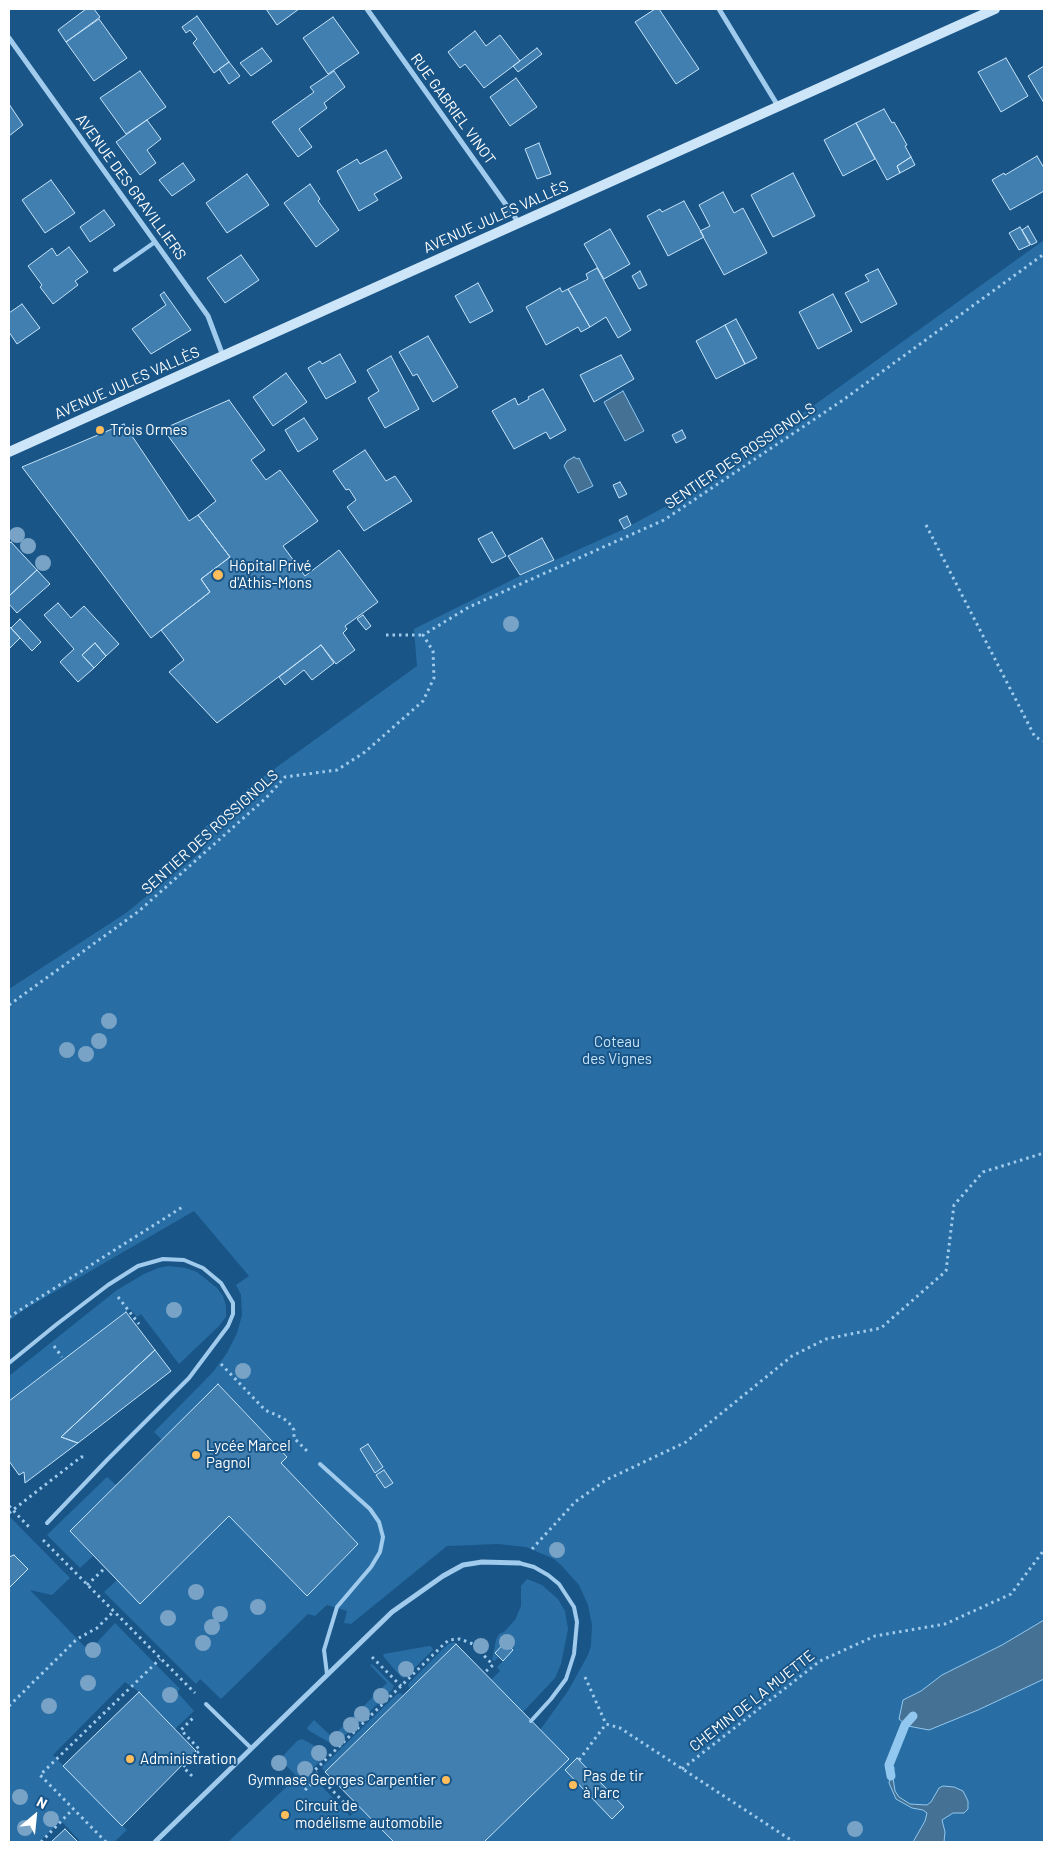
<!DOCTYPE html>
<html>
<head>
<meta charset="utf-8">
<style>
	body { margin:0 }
	#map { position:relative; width:1053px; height:1851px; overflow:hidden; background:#195587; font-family:Barlow,sans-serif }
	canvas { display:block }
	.frame { position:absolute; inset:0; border:10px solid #fff; pointer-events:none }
	.north { position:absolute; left:10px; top:1791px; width:50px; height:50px; -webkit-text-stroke:4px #195587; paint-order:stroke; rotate:28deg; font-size:14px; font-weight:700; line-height:20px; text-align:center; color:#fff }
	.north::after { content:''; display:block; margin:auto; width:18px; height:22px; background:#fff; clip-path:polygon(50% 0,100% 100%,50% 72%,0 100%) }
</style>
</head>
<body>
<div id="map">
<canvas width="1053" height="1851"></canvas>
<div class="frame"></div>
<div class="north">N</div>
</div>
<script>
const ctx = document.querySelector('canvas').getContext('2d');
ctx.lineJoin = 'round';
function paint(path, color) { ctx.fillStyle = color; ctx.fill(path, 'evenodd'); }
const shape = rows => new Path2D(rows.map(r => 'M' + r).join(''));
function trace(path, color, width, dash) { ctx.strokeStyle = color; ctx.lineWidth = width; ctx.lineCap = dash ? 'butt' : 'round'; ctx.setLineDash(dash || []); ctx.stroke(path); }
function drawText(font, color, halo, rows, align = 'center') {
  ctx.font = font + ' Barlow,sans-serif'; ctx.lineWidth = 4; ctx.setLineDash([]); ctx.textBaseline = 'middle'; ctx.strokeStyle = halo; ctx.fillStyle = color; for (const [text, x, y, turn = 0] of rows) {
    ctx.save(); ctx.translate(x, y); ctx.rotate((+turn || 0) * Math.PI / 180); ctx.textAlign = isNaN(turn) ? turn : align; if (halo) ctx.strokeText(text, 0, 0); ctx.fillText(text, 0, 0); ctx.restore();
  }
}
const green = shape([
	[1044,240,1044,1842,484,1842,569,1759,540,1730,568,1691,588,1655,591,1646,592,1625,588,1605,579,1585,561,1565,554,1559,526,1547,498,1544,447,1546,351,1624,344,1623,347,1611,327,1605,315,1616,308,1614,221,1699,200,1679,196,1684,104,1592,117,1580,140,1604,229,1516,307,1596,358,1544,281,1463,287,1457,219,1384,162,1440,154,1432,213,1372,227,1353,237,1333,242,1315,241,1295,236,1285,249,1276,194,1211,25,1309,9,1321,9,989,126,913,203,850,193,838,252,785,417,666,414,629,520,576,624,529,696,490],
	[168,1266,186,1268,197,1272,217,1288,223,1296,226,1306,226,1317,219,1326,179,1364,141,1314,137,1317,130,1309,9,1401,9,1376,117,1290,144,1274,158,1268],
	[107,1477,116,1485,70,1531,93,1556,80,1568,47,1535],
	[9,1516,70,1578,52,1595,30,1590,89,1651,115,1623,180,1689,177,1692,194,1711,175,1729,139,1692,125,1682,53,1755,127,1830,114,1842,81,1842,61,1821,39,1842,9,1842],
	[527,1579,542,1585,558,1599,565,1611,568,1629,561,1664,555,1678,523,1712,491,1680,500,1671,497,1667,503,1661,499,1656,495,1661,492,1660,496,1640,499,1634,504,1632,515,1620,521,1606,521,1586],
	[455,1642,456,1644,410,1689,408,1685,410,1682,448,1644],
	[429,1646,431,1646,433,1650,404,1678,401,1677,383,1656,384,1654],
	[372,1664,394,1686,392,1690,336,1744,330,1743,308,1730,307,1728,314,1720,332,1737,387,1683,370,1665],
	[400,1693,403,1695,325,1772,322,1768,323,1766,397,1694],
	[302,1739,326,1752,325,1757,311,1770,314,1778,350,1816,360,1807,394,1842,228,1842,297,1777,280,1759,297,1741]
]);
const water = shape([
	[623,391,644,431,625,441,604,402,623,391],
	[574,457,577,459,579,458,593,486,578,493,564,466,567,461,574,457],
	[1044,1620,1044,1679,978,1710,929,1730,908,1726,899,1719,903,1700,921,1691,942,1675,1002,1645,1044,1620],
	[887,1764,894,1767,893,1778,895,1791,899,1797,910,1804,927,1805,931,1802,939,1788,943,1786,954,1787,963,1791,968,1801,968,1809,964,1813,953,1813,942,1820,945,1832,944,1842,913,1842,925,1821,927,1813,923,1810,912,1808,896,1799,889,1783,890,1778,886,1766,887,1764]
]);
const stream = shape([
	[891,1776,889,1765,905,1725,913,1716]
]);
const building = shape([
	[86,9,94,9,100,17,66,42,58,30,86,9],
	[266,9,299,9,277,25,266,9],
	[655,9,659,9,699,69,676,84,635,22,655,9],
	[197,16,229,62,214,73,193,43,197,39,190,30,186,33,182,27,197,16],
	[333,17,359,53,328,74,303,38,333,17],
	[99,19,127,58,94,81,66,42,99,19],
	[475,31,486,46,500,35,520,61,484,88,465,64,460,68,448,52,475,31],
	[262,48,272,61,251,76,240,63,262,48],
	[537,48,542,54,518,72,513,66,537,48],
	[1006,58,1028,96,1001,112,978,72,1006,58],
	[229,62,240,76,229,84,219,69,229,62],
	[1044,66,1044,103,1028,76,1044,66],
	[140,71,166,107,126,134,100,98,140,71],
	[334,71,345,87,324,103,327,108,299,129,312,147,298,157,272,122,314,92,310,87,334,71],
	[516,78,537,107,510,126,490,97,516,78],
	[9,104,23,125,9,136,9,104],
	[884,109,892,123,894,122,907,145,905,146,911,157,897,166,900,173,887,180,856,123,884,109],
	[147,120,161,139,147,150,156,163,140,175,116,142,147,120],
	[856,123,875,159,843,176,824,140,856,123],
	[539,143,551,174,537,179,525,149,539,143],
	[386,150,402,178,374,194,378,200,359,211,337,171,357,159,360,164,386,150],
	[1037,156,1044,168,1044,191,1010,210,992,180,1004,173,1005,175,1037,156],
	[911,157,915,165,900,173,897,166,911,157],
	[183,163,195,180,172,196,159,180,183,163],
	[793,173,815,216,773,237,751,195,793,173],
	[247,174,269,205,227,233,206,203,247,174],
	[51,180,75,213,45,233,22,200,51,180],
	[310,184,320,199,318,201,339,230,316,247,284,203,310,184],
	[723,192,734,213,743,208,767,253,724,275,700,231,710,226,699,205,723,192],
	[684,201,704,237,668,256,647,216,660,209,662,212,684,201],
	[104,210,115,225,90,242,80,227,104,210],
	[1028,226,1037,242,1031,245,1022,230,1028,226],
	[1020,227,1030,245,1019,250,1009,233,1020,227],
	[610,229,630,264,604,279,584,244,610,229],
	[69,247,88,272,75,281,78,285,53,304,40,287,42,285,28,266,52,248,57,256,69,247],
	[241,255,259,280,225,303,207,278,241,255],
	[597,268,631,330,618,338,606,317,590,327,568,289,588,279,586,274,597,268],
	[878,269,897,304,861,323,845,293,869,281,865,275,878,269],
	[640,271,647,285,639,289,632,276,640,271],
	[478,283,493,311,470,323,455,296,478,283],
	[560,288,562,292,568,289,590,327,581,332,578,327,546,345,526,307,560,288],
	[164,292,191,330,151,354,132,329,166,305,160,295,164,292],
	[833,294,852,331,818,349,799,312,833,294],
	[22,304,40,328,17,344,9,332,9,313,22,304],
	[736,319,757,358,745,364,725,325,736,319],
	[725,325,745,364,716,379,696,341,725,325],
	[428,336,458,387,433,402,417,374,413,376,399,352,428,336],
	[340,354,356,382,326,399,308,368,320,361,322,364,340,354],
	[621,355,634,379,594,402,580,375,621,355],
	[391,356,419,409,385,428,368,398,379,391,367,370,391,356],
	[286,373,307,402,273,426,253,397,286,373],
	[543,389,566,430,550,439,546,432,514,449,492,411,515,398,518,405,529,399,528,397,543,389],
	[229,400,265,450,251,460,266,480,280,470,318,521,283,546,305,576,339,550,378,602,345,626,347,629,343,633,355,650,336,664,321,645,217,723,169,672,184,660,161,630,210,592,201,579,230,557,198,515,216,501,163,429,229,400],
	[304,418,318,439,298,452,285,430,304,418],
	[124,424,189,521,198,515,230,557,201,579,210,592,151,638,22,467,124,424],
	[682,430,686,438,676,443,672,435,682,430],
	[365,450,386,481,395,476,412,501,364,531,347,507,356,500,349,489,346,490,333,471,365,450],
	[620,482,627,494,619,498,613,485,620,482],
	[627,516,631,525,624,529,619,520,627,516],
	[492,532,506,556,492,563,478,539,492,532],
	[542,538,554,560,520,575,508,556,542,538],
	[11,542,37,570,9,596,9,544,11,542],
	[37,570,50,584,17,613,9,604,9,596,37,570],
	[58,603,71,618,84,606,119,644,106,656,95,643,82,655,94,668,78,682,60,662,74,649,44,615,58,603],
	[363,615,371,626,366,630,357,619,363,615],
	[20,619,41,642,32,651,11,628,20,619],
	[9,626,20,638,9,649,9,626],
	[95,643,106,656,94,668,82,655,95,643],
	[321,645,334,663,312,680,304,670,285,685,279,677,321,645],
	[126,1312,155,1350,61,1437,78,1443,25,1483,24,1472,19,1475,9,1461,9,1401,126,1312],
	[155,1350,171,1371,78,1443,61,1437,155,1350],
	[218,1384,287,1457,281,1463,358,1544,307,1596,229,1516,140,1604,70,1531,218,1384],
	[368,1444,383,1467,375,1473,360,1449,368,1444],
	[384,1470,393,1483,385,1488,376,1475,384,1470],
	[14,1555,28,1569,9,1588,9,1557,14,1555],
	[505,1642,513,1650,503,1661,495,1653,505,1642],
	[456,1644,569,1759,484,1842,394,1842,325,1772,456,1644],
	[139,1692,196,1751,122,1826,63,1766,139,1692],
	[577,1758,624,1807,612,1819,565,1770,577,1758],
	[65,1829,78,1842,51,1842,65,1829]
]);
const path = shape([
	[926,525,1035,737,1044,741],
	[386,635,423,635],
	[9,1005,139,911,266,798,285,777,337,770,365,752,423,701,434,678,433,651,423,635,469,607,664,520,843,400,1044,254],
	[118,1297,139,1324],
	[9,1317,184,1206],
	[54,1346,62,1357],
	[221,1364,265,1410,283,1418,289,1423,294,1430,294,1438,309,1453],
	[9,1506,29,1527],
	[9,1513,81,1457,86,1457],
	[43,1540,195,1693],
	[532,1549,575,1502,606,1480,686,1442,792,1356,826,1339,881,1328,946,1271,954,1205,983,1172,1044,1153],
	[87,1585,105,1568],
	[372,1657,401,1686],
	[585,1677,606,1724,620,1728,794,1842],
	[9,1706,77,1639,97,1628,113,1612],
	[579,1760,606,1724],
	[682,1769,820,1661,875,1636,945,1624,1011,1594,1044,1550],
	[192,1776,183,1767,200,1750,181,1730,195,1716],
	[305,1790,319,1777],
	[353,1812,314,1771,444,1644,449,1640,460,1639,473,1644,493,1665,484,1673],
	[41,1842,73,1809],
	[106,1842,40,1775,160,1659]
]);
const lane = shape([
	[115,270,155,242],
	[9,1363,57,1324,108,1285,138,1266,163,1259,184,1260,203,1268,221,1283,233,1303,233,1314,228,1326,189,1378,107,1460,47,1523],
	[320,1464,370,1509,379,1522,383,1537,380,1552,371,1567,337,1607,324,1650,327,1674],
	[519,1563,534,1567,548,1575,559,1584,574,1607,577,1622,574,1654,566,1679,551,1699,531,1721],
	[206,1704,251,1748]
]);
const street = shape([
	[367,9,519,223],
	[719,9,778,106],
	[9,38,208,316,223,356],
	[155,1842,392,1612,443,1576,463,1565,482,1562,519,1563]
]);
const secondary = shape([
	[9,452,995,9]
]);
const trees = [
	[17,535],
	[28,546],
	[43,563],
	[511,624],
	[109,1021],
	[99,1041],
	[67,1050],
	[86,1054],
	[174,1310],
	[243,1371],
	[557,1550],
	[196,1592],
	[258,1607],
	[220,1614],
	[168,1618],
	[212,1627],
	[507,1642],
	[203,1643],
	[481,1646],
	[93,1650],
	[406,1669],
	[88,1683],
	[170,1695],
	[381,1696],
	[49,1706],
	[362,1714],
	[351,1725],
	[337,1739],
	[319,1753],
	[279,1763],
	[305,1769],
	[20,1797],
	[51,1819],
	[25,1828],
	[855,1829]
];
const markers = [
	[100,430,5,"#ffbd5b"],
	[218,575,6,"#ffbd5b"],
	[196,1455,5,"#ffbd5b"],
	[130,1759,5,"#ffbd5b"],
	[446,1780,5,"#ffbd5b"],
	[573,1785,5,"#ffbd5b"],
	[285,1815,5,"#ffbd5b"]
];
const streetNames = [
	["RUE GABRIEL VINOT",453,109,54],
	["AVENUE DES GRAVILLIERS",131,187,54],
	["AVENUE JULES VALLÈS",496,217,-24],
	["AVENUE JULES VALLÈS",127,383,-24],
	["SENTIER DES ROSSIGNOLS",740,456,-34],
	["SENTIER DES ROSSIGNOLS",210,832,-42],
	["CHEMIN DE LA MUETTE",752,1701,-38]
];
const poiNames = [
	["Trois Ormes",110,430],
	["Hôpital Privé",229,566],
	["d'Athis-Mons",229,583],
	["Lycée Marcel",206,1446],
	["Pagnol",206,1463],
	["Administration",140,1759],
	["Pas de tir",583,1776],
	["à l'arc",583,1793],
	["Gymnase Georges Carpentier",436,1780,"right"],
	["Circuit de",295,1806],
	["modélisme automobile",295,1823]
];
const parkNames = [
	["Coteau",617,1042],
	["des Vignes",617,1059]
];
paint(green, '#286ea4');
paint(water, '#457195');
trace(water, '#92c8ef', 1);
trace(stream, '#92c8ef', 9);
paint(building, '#417fb0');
trace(building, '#c5e3f9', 1);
trace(path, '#a0cbed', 3, [2.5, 4]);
trace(lane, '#a0cbed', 4);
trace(street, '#a0cbed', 5);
trace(secondary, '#cce5f9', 10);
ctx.fillStyle = '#78a3c6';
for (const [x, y] of trees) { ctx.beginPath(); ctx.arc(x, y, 8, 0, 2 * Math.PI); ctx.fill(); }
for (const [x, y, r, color] of markers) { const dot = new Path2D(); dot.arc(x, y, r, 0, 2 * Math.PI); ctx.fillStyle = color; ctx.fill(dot); trace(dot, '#195587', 2); }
drawText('15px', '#fff', '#195587', streetNames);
drawText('15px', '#fff', '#195587', poiNames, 'left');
drawText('15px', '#c5e3f9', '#195587', parkNames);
</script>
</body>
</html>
